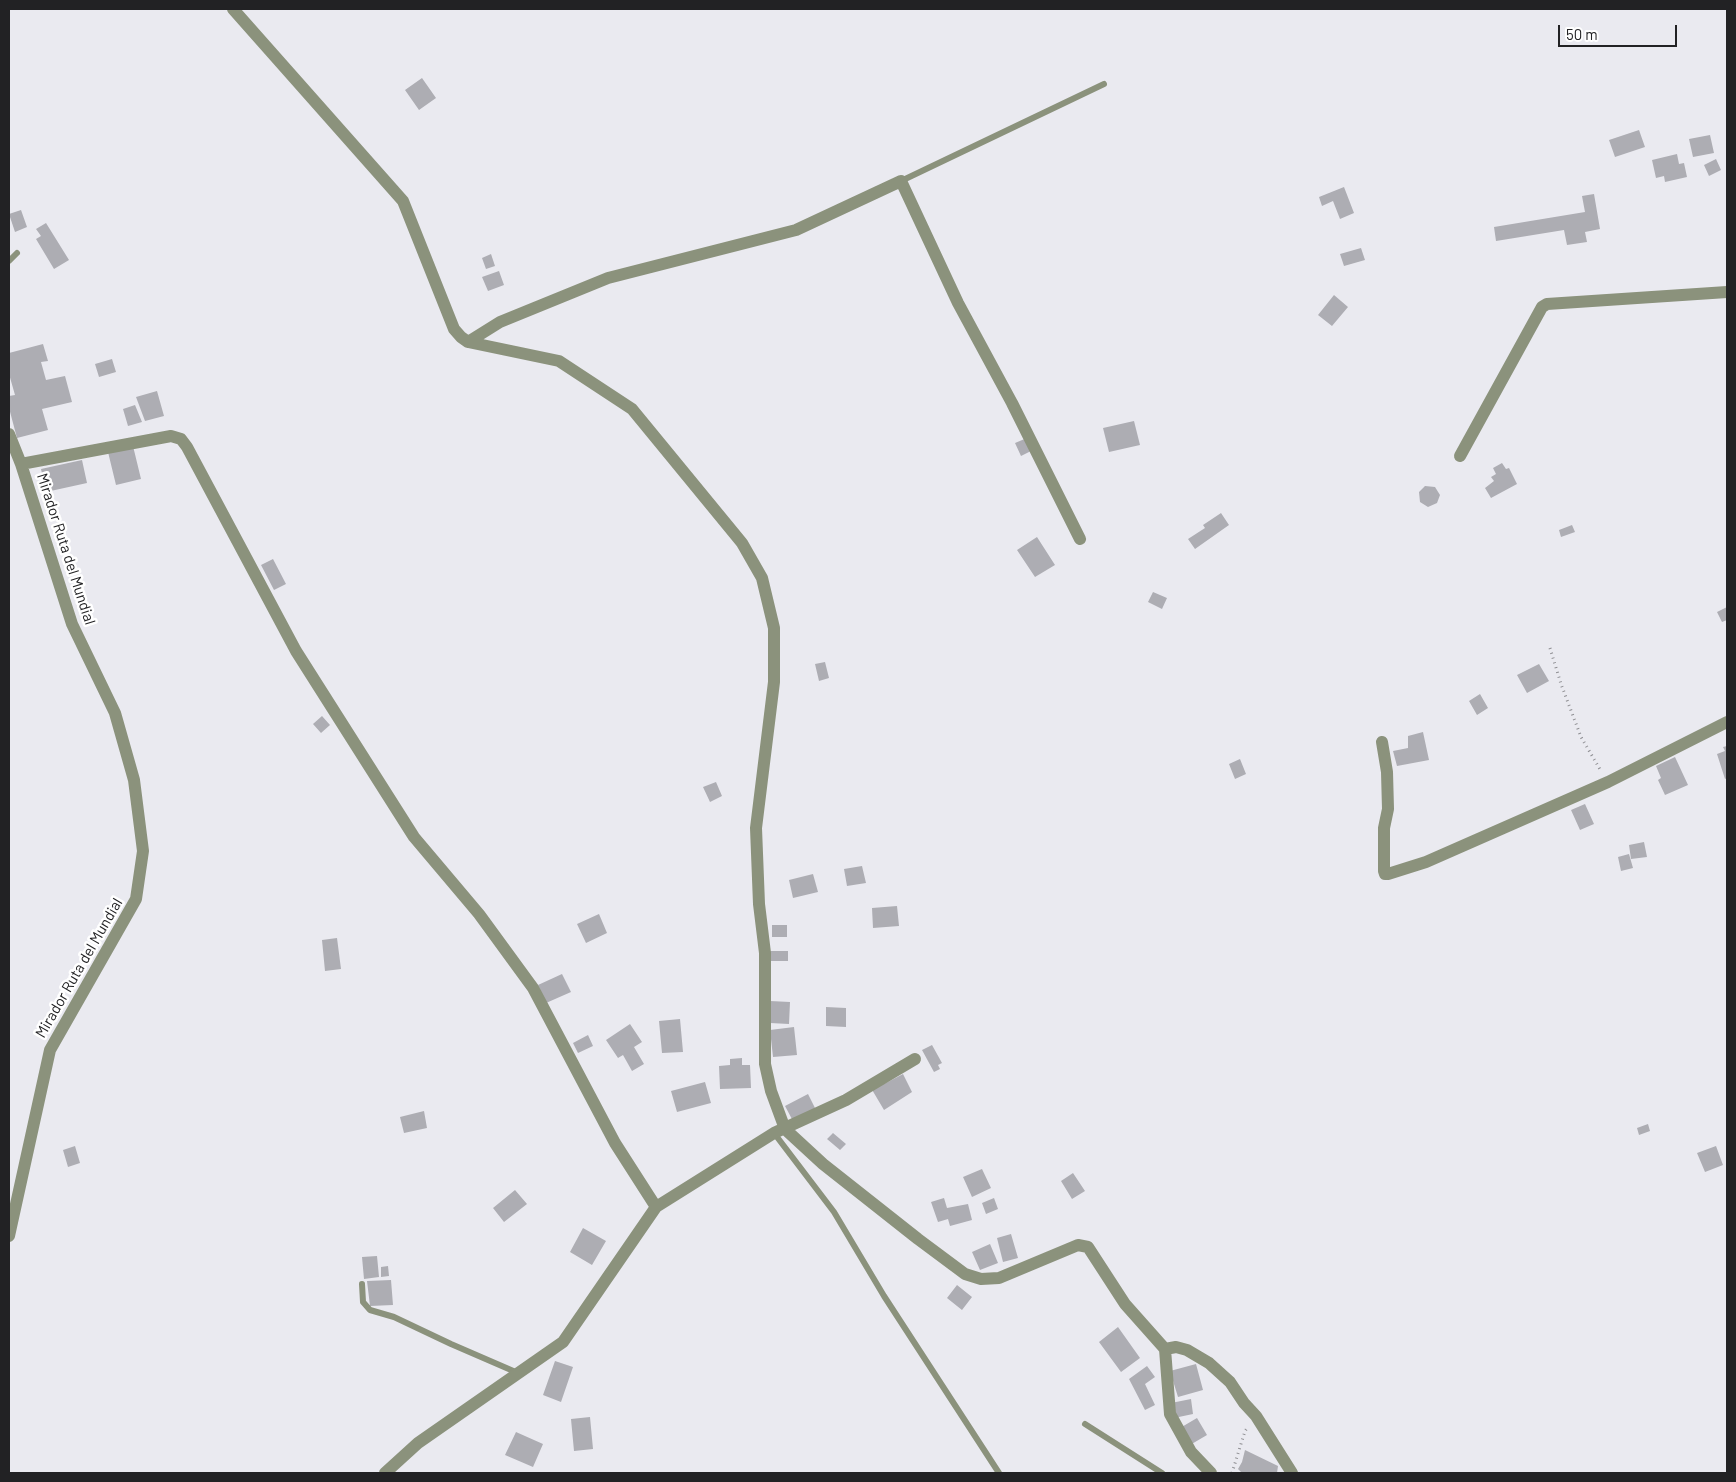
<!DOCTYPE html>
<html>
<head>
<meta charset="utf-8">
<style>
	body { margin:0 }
	#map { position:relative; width:1736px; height:1482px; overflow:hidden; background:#eaeaf0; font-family:Barlow,sans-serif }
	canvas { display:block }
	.frame { position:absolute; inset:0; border:10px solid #222224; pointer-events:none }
	.scale { position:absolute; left:1558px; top:25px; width:119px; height:22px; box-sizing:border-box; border:2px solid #222224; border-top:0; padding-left:6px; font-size:15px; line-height:18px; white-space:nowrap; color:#222224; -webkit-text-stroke:4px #fff; paint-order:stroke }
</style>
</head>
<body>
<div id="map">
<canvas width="1736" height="1482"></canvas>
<div class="frame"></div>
<div class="scale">50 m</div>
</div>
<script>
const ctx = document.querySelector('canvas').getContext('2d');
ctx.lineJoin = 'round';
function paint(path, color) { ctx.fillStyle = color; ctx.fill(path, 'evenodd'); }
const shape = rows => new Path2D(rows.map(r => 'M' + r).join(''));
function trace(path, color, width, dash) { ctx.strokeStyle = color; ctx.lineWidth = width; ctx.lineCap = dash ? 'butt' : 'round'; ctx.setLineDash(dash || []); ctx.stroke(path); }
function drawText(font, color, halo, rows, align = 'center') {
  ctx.font = font + ' Barlow,sans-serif'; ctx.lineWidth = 5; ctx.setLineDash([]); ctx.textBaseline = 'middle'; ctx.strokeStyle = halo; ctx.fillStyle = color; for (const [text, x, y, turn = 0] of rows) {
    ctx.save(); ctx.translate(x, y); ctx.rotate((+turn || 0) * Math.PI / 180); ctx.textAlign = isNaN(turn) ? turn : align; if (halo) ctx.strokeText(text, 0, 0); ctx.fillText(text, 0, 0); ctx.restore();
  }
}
const building = shape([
	[422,78,436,98,419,110,405,90],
	[1639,130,1645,147,1615,157,1609,140],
	[1710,135,1714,153,1693,157,1689,139],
	[1677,154,1679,164,1684,163,1687,177,1665,182,1664,176,1656,178,1652,160],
	[1716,159,1721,170,1709,176,1704,165],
	[1344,187,1354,213,1340,219,1333,201,1322,206,1319,197],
	[1594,194,1600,229,1585,232,1587,242,1567,245,1564,230,1496,241,1494,227,1585,212,1582,196],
	[21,210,27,227,15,232,9,214],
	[46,223,69,260,54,269,36,239,41,236,36,229],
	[1361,248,1365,260,1344,266,1340,254],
	[491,254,495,266,486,269,482,258],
	[499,271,504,285,488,291,482,277],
	[1334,295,1348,307,1332,326,1318,315],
	[43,344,48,361,41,362,46,380,65,376,72,402,42,409,48,430,17,438,9,408,9,396,15,395,9,374,9,353],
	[112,359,116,372,99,377,95,364],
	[157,391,164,416,145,421,136,397],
	[135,405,142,422,128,426,123,409],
	[1134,421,1140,445,1109,452,1103,428],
	[1027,438,1033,450,1021,456,1015,443],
	[133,446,141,479,116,485,108,452],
	[82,460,87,483,46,492,41,469],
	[1502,463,1506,469,1509,468,1517,484,1491,498,1485,488,1494,481,1491,477,1496,474,1493,468],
	[1425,486,1435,487,1440,495,1437,503,1428,507,1420,502,1419,492],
	[1221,513,1229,525,1195,549,1188,539,1205,528,1203,525],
	[1572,525,1575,532,1561,537,1559,530],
	[1037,537,1055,565,1035,577,1017,550],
	[273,559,286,584,274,590,261,565],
	[1153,592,1167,598,1162,609,1148,602],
	[1727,607,1727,620,1722,622,1717,612],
	[825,662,829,678,819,681,815,664],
	[1539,664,1549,681,1527,693,1517,675],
	[1480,694,1488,708,1477,715,1469,701],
	[322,716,330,725,321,733,313,724],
	[1423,732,1429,760,1397,766,1393,751,1408,748,1408,736],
	[1727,746,1727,778,1725,779,1717,754,1725,751,1723,747],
	[1675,757,1688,785,1665,795,1658,780,1661,778,1656,766],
	[1240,759,1246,774,1235,779,1229,764],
	[716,782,722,796,710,802,703,787],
	[1585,804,1594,824,1580,830,1571,810],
	[1644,842,1647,857,1631,859,1629,845],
	[1629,854,1633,868,1621,871,1618,857],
	[862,866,866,883,847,886,844,869],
	[813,874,818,892,793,898,789,880],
	[897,906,899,926,873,928,872,908],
	[599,914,607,933,586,943,577,924],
	[772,925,787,925,787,937,772,937],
	[337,938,341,969,325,971,322,940],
	[770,951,788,951,788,961,770,961],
	[562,974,571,992,546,1003,538,985],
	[770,1001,790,1002,789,1024,770,1023],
	[826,1007,846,1008,846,1027,826,1026],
	[680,1019,683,1052,662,1053,659,1021],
	[630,1024,642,1042,634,1047,644,1064,632,1071,623,1055,618,1058,606,1040],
	[794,1027,797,1055,773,1057,770,1030],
	[588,1035,593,1046,578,1053,573,1043],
	[932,1045,942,1063,938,1065,940,1069,934,1072,922,1050],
	[742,1058,742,1065,750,1065,751,1088,720,1089,719,1066,730,1065,730,1059],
	[903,1074,912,1092,884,1110,871,1088,886,1083],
	[705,1082,711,1103,677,1112,671,1091],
	[808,1094,816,1110,793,1121,785,1106],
	[424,1111,427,1128,404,1133,400,1117],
	[1648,1124,1650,1131,1639,1135,1637,1128],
	[833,1133,846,1144,840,1150,827,1139],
	[75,1146,80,1163,68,1167,63,1150],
	[1716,1146,1723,1165,1705,1172,1697,1153],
	[982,1169,991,1188,972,1197,963,1177],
	[1073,1173,1085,1191,1072,1199,1061,1181],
	[515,1190,527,1204,504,1222,493,1208],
	[944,1198,947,1208,968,1204,972,1220,950,1226,948,1219,938,1222,931,1202],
	[994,1198,998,1209,986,1214,982,1203],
	[583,1228,606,1241,592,1265,570,1252],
	[1011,1234,1018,1258,1003,1262,997,1238],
	[990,1244,998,1263,980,1270,972,1252],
	[377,1256,379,1277,364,1279,362,1257],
	[388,1266,389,1276,381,1277,381,1267],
	[391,1280,393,1305,370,1306,367,1281],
	[957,1285,972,1297,962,1310,947,1298],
	[1118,1327,1140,1358,1121,1372,1099,1342],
	[555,1361,573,1367,561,1402,543,1395],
	[1196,1364,1203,1390,1178,1397,1170,1371],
	[1147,1366,1155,1377,1145,1384,1155,1405,1145,1410,1129,1379],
	[1191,1399,1193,1414,1174,1418,1171,1403],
	[590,1417,593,1449,574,1451,571,1419],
	[1197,1418,1207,1435,1190,1445,1180,1428],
	[516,1432,543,1444,533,1467,505,1455],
	[1245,1450,1278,1466,1277,1473,1242,1473,1238,1469,1242,1462]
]);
const path = shape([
	[1550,648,1561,684,1581,737,1601,771],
	[1232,1473,1245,1431,1248,1427]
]);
const service = shape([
	[901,181,1104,84],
	[9,261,17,253],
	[774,1133,834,1212,884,1296,999,1473],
	[362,1284,363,1302,370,1310,394,1317,451,1344,518,1373],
	[1085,1424,1162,1473]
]);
const minor = shape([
	[233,9,403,201,454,329,461,337,468,342,559,361,632,409,742,543,762,578,774,628,774,682,756,828,759,904,765,953,765,1064,771,1091,785,1129,823,1164,918,1239,965,1274,981,1279,999,1278,1078,1245,1088,1247,1125,1304,1165,1349,1170,1414,1191,1452,1211,1473],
	[468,342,500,322,608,278,796,230,901,181,958,303,1012,403,1080,539],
	[9,434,21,464,72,624,115,713,134,780,143,851,136,899,50,1050,9,1236],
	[1460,456,1542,307,1547,304,1727,292],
	[21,464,171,436,181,439,187,447,296,651,414,837,479,914,533,988,615,1143,656,1207],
	[1382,742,1387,772,1388,809,1384,828,1384,871,1385,874,1388,874,1426,862,1608,782,1727,722],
	[1165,1349,1176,1347,1187,1350,1209,1363,1230,1382,1244,1403,1256,1416,1292,1473],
	[385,1473,418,1443,563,1342,656,1207,774,1133,846,1100,915,1059]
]);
const streetNames = [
	["Mirador Ruta del Mundial",66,549,72],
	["Mirador Ruta del Mundial",79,968,-60]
];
paint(building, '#adadb3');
trace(path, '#8f8f93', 3, [1, 4]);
trace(service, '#8b927c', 6);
trace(minor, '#8b927c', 12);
drawText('15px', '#222224', '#fff', streetNames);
</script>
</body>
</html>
